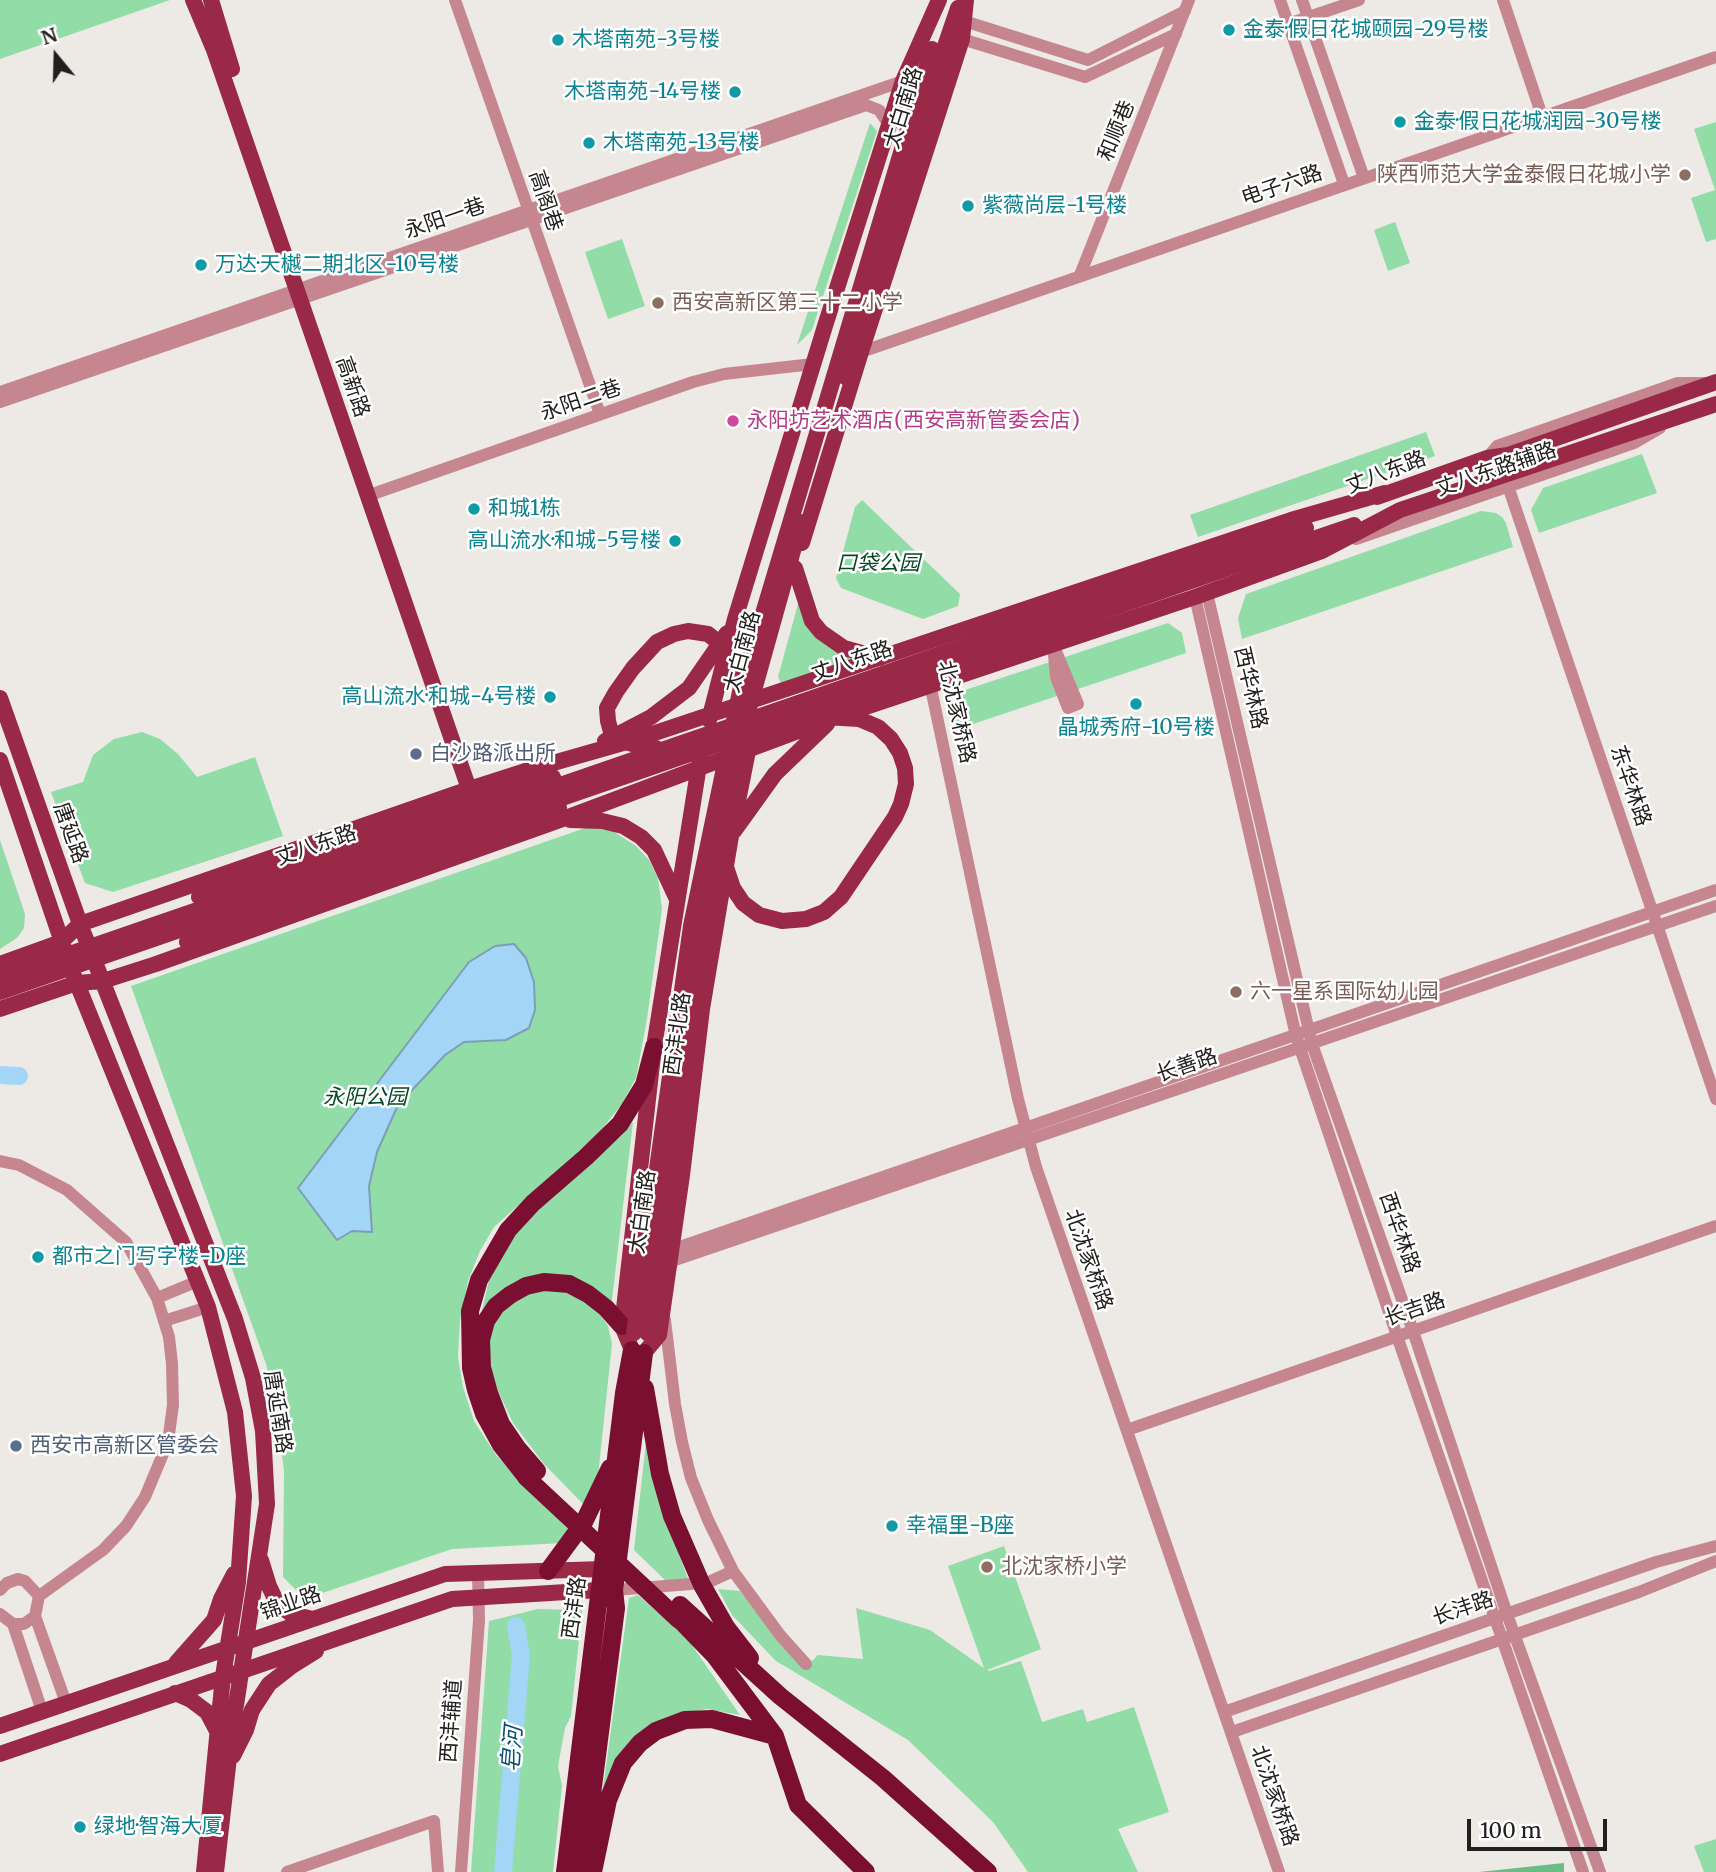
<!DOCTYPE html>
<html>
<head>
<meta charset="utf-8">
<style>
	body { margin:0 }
	#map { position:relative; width:1716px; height:1872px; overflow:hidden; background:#edeae5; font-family:Merriweather,serif }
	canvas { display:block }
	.north { position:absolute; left:21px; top:21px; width:70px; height:70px; -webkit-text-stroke:5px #fff; paint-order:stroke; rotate:341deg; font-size:19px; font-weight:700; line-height:28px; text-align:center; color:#21201e }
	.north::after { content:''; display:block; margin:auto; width:24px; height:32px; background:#21201e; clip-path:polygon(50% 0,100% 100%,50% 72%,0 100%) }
	.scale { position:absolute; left:1467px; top:1819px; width:140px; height:32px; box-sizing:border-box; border:4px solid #21201e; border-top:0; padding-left:9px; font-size:21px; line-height:24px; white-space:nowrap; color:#21201e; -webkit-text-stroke:5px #fff; paint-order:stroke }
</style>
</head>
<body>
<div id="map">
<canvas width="1716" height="1872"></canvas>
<div class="north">N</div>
<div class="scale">100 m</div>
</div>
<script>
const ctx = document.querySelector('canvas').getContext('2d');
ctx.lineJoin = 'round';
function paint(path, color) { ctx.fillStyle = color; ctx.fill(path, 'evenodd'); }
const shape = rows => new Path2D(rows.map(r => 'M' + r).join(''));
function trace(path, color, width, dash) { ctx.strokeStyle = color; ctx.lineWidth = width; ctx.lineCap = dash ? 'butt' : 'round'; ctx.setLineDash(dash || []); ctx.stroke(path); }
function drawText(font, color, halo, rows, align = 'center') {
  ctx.font = font + ' Merriweather,"Noto Sans SC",serif'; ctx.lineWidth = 5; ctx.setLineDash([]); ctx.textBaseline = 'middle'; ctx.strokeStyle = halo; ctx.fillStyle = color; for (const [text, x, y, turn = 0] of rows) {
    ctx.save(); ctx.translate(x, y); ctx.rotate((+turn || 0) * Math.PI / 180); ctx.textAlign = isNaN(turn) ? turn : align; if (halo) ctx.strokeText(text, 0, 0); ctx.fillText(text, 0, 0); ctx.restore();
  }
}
const green = shape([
	[0,0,170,0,0,59],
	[1716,122,1716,239,1706,242,1691,198,1715,190,1694,129],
	[870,123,877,131,812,330,797,345],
	[1395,222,1410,263,1388,271,1374,230],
	[622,239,645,306,608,319,585,252],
	[1426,432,1435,456,1198,537,1190,515],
	[1642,454,1657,493,1539,533,1531,510,1543,488],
	[862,500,960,594,958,606,923,619,841,588,836,578,855,507],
	[1481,511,1496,513,1502,517,1506,523,1513,547,1242,639,1238,618,1246,594],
	[798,604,857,658,781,683,778,677],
	[1168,623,1182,633,1186,653,955,730,951,705,962,691],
	[142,732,160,739,178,754,197,777,255,757,283,836,113,892,85,883,51,792,83,782,93,755,114,739],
	[588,827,613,831,636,846,649,860,658,878,662,909,647,1019,636,1078,621,1105,598,1134,494,1227,480,1251,468,1281,460,1320,458,1357,463,1387,474,1421,496,1455,570,1531,562,1543,452,1549,305,1599,283,1577,284,1471,277,1413,266,1364,131,986],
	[0,840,25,914,24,928,17,938,0,949],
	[633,1122,611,1308,553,1279,479,1324,491,1271,513,1231,621,1136],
	[537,1289,561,1289,582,1296,597,1310,608,1326,612,1344,598,1476,585,1506,544,1464,513,1423,493,1380,488,1338,497,1315,514,1300],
	[646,1442,667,1521,688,1579,666,1581,634,1550],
	[1004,1546,1041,1649,987,1670,989,1671,1021,1661,1042,1722,1083,1709,1087,1722,1134,1707,1169,1812,1118,1829,1138,1872,1028,1872,993,1822,908,1740,776,1661,732,1615,718,1589,740,1591,784,1648,805,1668,818,1655,863,1659,856,1608,930,1630,984,1668,948,1566],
	[638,1595,687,1638,740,1715,707,1709,681,1714,622,1752,603,1788,629,1598],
	[538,1609,582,1610,571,1716,565,1728,558,1766,562,1786,553,1872,471,1872,489,1621],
	[1716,1839,1716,1872,1704,1872,1694,1846]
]);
const forest = shape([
	[1564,1863,1564,1872,1479,1872]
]);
const water = shape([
	[514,944,526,958,534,982,535,1010,529,1028,506,1040,464,1042,445,1055,398,1105,377,1152,369,1186,372,1232,352,1231,337,1240,298,1188,469,962,495,946,514,944]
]);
const river = shape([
	[0,1075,19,1076],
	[503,1872,521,1655,516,1626]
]);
const minor = shape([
	[455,0,600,414],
	[1280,0,1344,184],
	[1302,0,1364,178],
	[1503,0,1542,116],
	[964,21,1088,60,1185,11],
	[1288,24,1359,0],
	[962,39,1085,77,1176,34],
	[1080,275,1189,0],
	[861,352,1716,57],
	[0,392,903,81],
	[0,402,866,105,879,110,890,126],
	[1487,458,1497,446,1678,383,1706,383],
	[1508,486,1716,1099],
	[367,496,693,382,724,374,813,364],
	[1356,539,1634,443,1660,428],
	[1207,593,1312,1044,1413,1331,1507,1614,1600,1872],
	[1195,597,1296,1036,1397,1336,1583,1872],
	[1053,644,1078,704,1068,708,1056,677,1053,644],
	[929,679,1018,1099,1036,1167,1279,1872],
	[0,1161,19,1165,67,1190,126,1242,157,1298,169,1337,172,1364,173,1405,168,1442,145,1497,126,1526,103,1550,39,1596],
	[671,1250,1716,890],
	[669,1262,1716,906],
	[157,1298,198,1281],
	[665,1320,675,1404,682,1442,691,1478,708,1520,733,1571,780,1635,806,1664],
	[164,1321,208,1307],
	[1127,1430,1716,1226],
	[711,1581,733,1571],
	[0,1590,7,1583,18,1579,25,1581,39,1596,35,1616,24,1624,13,1624,0,1614],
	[614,1590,691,1584],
	[35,1616,66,1703],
	[13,1624,42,1711],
	[1224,1712,1656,1562,1716,1546],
	[1232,1732,1639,1592,1716,1561],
	[287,1872,434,1821,438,1872],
	[461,1872,479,1620,478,1574]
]);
const major = shape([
	[193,0,214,50,469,789],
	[211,0,232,69],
	[943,52,958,8],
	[1377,497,1487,458,1508,455,1716,382],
	[1313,539,1354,525],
	[802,543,861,352,962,39,966,0],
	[795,568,812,621,821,632,844,648,880,658],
	[0,698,80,924,235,1319,253,1378,263,1431,267,1504,232,1731,216,1872],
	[709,720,735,619,825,326,903,81,939,0],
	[605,741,651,717,689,688,727,633],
	[0,760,64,948],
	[570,820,602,821,623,826,641,837,654,850,676,897],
	[734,831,775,774,827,724],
	[0,964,61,942,80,924,469,789,525,771,637,739,1291,520,1385,493],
	[74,976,208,1307,235,1412,244,1496,238,1582,223,1676,204,1872],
	[0,1009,77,983,103,981,156,964,560,820,833,718,1195,597,1322,551,1400,510,1716,404],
	[632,1350,622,1326,654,1047,700,759],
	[644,1353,659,1335,682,1175,702,1009,731,836,750,741],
	[261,1560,269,1586,277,1603,291,1614,313,1619],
	[176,1663,214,1620,221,1599,234,1574],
	[175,1693,191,1700,207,1712,217,1731],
	[0,1726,445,1574,603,1569],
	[0,1754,452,1599,599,1590],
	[233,1756,246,1730,252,1710,269,1684,292,1666,316,1651]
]);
const highway = shape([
	[645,1388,660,1474,672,1516,702,1585,726,1627,750,1658],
	[537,1471,518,1449,501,1424,489,1393,482,1367,481,1340,486,1321,496,1306,510,1295,526,1286,544,1282,569,1284,588,1294,606,1308,622,1326],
	[527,1478,501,1445,484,1414,476,1390,471,1368,470,1311,479,1280,508,1230,533,1203,586,1157,620,1124,644,1085,654,1047],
	[548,1571,584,1522,610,1468],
	[680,1605,780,1696,883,1778,988,1872],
	[682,1622,715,1656,775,1736,798,1805,866,1872],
	[565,1872,624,1393,632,1350],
	[582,1872,616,1608,614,1590,644,1353],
	[593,1872,608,1800,623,1763,640,1743,656,1731,685,1720,712,1719,775,1736]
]);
const majorBridge = shape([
	[845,377,943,52],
	[744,726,801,522],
	[656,748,647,749,620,740,611,732,608,721,607,708,616,692,633,668,657,642,674,634,688,631,708,634,723,646,734,663,741,687],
	[723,851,726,867,733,888,743,903,759,915,782,921,806,919,824,912,841,897,895,817,901,804,906,784,905,768,900,753,891,739,878,727,859,719,825,717,811,719],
	[199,897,512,787,553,777],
	[187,942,527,822,559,808],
	[0,978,1306,528],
	[0,992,1313,539],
	[634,1333,691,926,741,687,932,49],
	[647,1333,701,946,736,758]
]);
const highwayBridge = shape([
	[527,1478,679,1620]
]);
const markers = [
	[1229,30,7,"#0f9aa8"],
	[558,40,7,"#0f9aa8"],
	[735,92,7,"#0f9aa8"],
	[1400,122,7,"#0f9aa8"],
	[589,143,7,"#0f9aa8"],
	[1685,175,7,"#8d6e63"],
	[968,206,7,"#0f9aa8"],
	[201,265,7,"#0f9aa8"],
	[658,303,7,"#8d6e63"],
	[733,421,7,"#d1479c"],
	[474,509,7,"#0f9aa8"],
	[675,541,7,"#0f9aa8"],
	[550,697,7,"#0f9aa8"],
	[1136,704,7,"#0f9aa8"],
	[416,754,7,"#5c6f8a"],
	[1236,992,7,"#8d6e63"],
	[38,1257,7,"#0f9aa8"],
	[16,1446,7,"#5c6f8a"],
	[892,1526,7,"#0f9aa8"],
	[987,1567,7,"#8d6e63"],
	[80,1827,7,"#0f9aa8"]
];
const cultureNames = [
	["金泰·假日花城颐园-29号楼",1243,30],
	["木塔南苑-3号楼",572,40],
	["木塔南苑-14号楼",721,92,"right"],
	["金泰·假日花城润园-30号楼",1414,122],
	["木塔南苑-13号楼",603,143],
	["紫薇尚层-1号楼",982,206],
	["万达·天樾二期北区-10号楼",215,265],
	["和城1栋",488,509],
	["高山流水·和城-5号楼",661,541,"right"],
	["高山流水·和城-4号楼",536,697,"right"],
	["晶城秀府-10号楼",1136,728,"center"],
	["都市之门写字楼-D座",52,1257],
	["幸福里-B座",906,1526],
	["绿地·智海大厦",94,1827]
];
const streetNames = [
	["太白南路",904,108,-73],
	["和顺巷",1117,131,-68],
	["电子六路",1282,186,-19],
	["高阁巷",545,201,71],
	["永阳一巷",445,219,-19],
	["高新路",352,387,71],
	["永阳二巷",581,401,-19],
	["丈八东路辅路",1496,470,-19],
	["丈八东路",1386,473,-21],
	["太白南路",743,652,-75],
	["丈八东路",852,662,-19],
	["西华林路",1250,688,77],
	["北沈家桥路",956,712,77],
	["东华林路",1630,786,71],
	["唐延路",70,833,70],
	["丈八东路",316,846,-19],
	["西沣北路",678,1034,-82],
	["长善路",1187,1066,-19],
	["太白南路",643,1212,-82],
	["西华林路",1399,1233,71],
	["北沈家桥路",1088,1260,71],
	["长吉路",1415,1310,-19],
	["唐延南路",277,1412,81],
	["锦业路",291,1604,-19],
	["西沣路",575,1608,-82],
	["长沣路",1463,1609,-19],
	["西沣辅道",452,1721,-86],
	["北沈家桥路",1274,1796,71]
];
const educationNames = [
	["陕西师范大学金泰假日花城小学",1671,175,"right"],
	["西安高新区第三十二小学",672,303],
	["六一星系国际幼儿园",1250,992],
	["北沈家桥小学",1001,1567]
];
const hotelNames = [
	["永阳坊艺术酒店(西安高新管委会店)",747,421]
];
const parkNames = [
	["口袋公园",878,564],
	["永阳公园",365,1098]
];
const serviceNames = [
	["白沙路派出所",430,754],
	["西安市高新区管委会",30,1446]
];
const waterNames = [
	["皂河",513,1749,-85]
];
paint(green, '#91dca7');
paint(forest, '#69bd85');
paint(water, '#a3d5f6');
trace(water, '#7c9fb5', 2);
trace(river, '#a3d5f6', 18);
trace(minor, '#c68690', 12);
trace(major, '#9a2847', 16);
trace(highway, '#7b0f32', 18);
trace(majorBridge, '#9a2847', 16);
trace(highwayBridge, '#7b0f32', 18);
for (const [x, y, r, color] of markers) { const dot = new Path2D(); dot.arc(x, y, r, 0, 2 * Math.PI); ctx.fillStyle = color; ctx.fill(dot); trace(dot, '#fff', 2.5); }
drawText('21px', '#0d838f', '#fff', cultureNames, 'left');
drawText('21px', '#21201e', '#fff', streetNames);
drawText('21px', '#785e54', '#fff', educationNames, 'left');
drawText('21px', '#b23c85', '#fff', hotelNames, 'left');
drawText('italic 21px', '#034723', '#fff', parkNames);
drawText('21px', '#4e5e75', '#fff', serviceNames, 'left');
drawText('italic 23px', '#085074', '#fff', waterNames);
</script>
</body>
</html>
